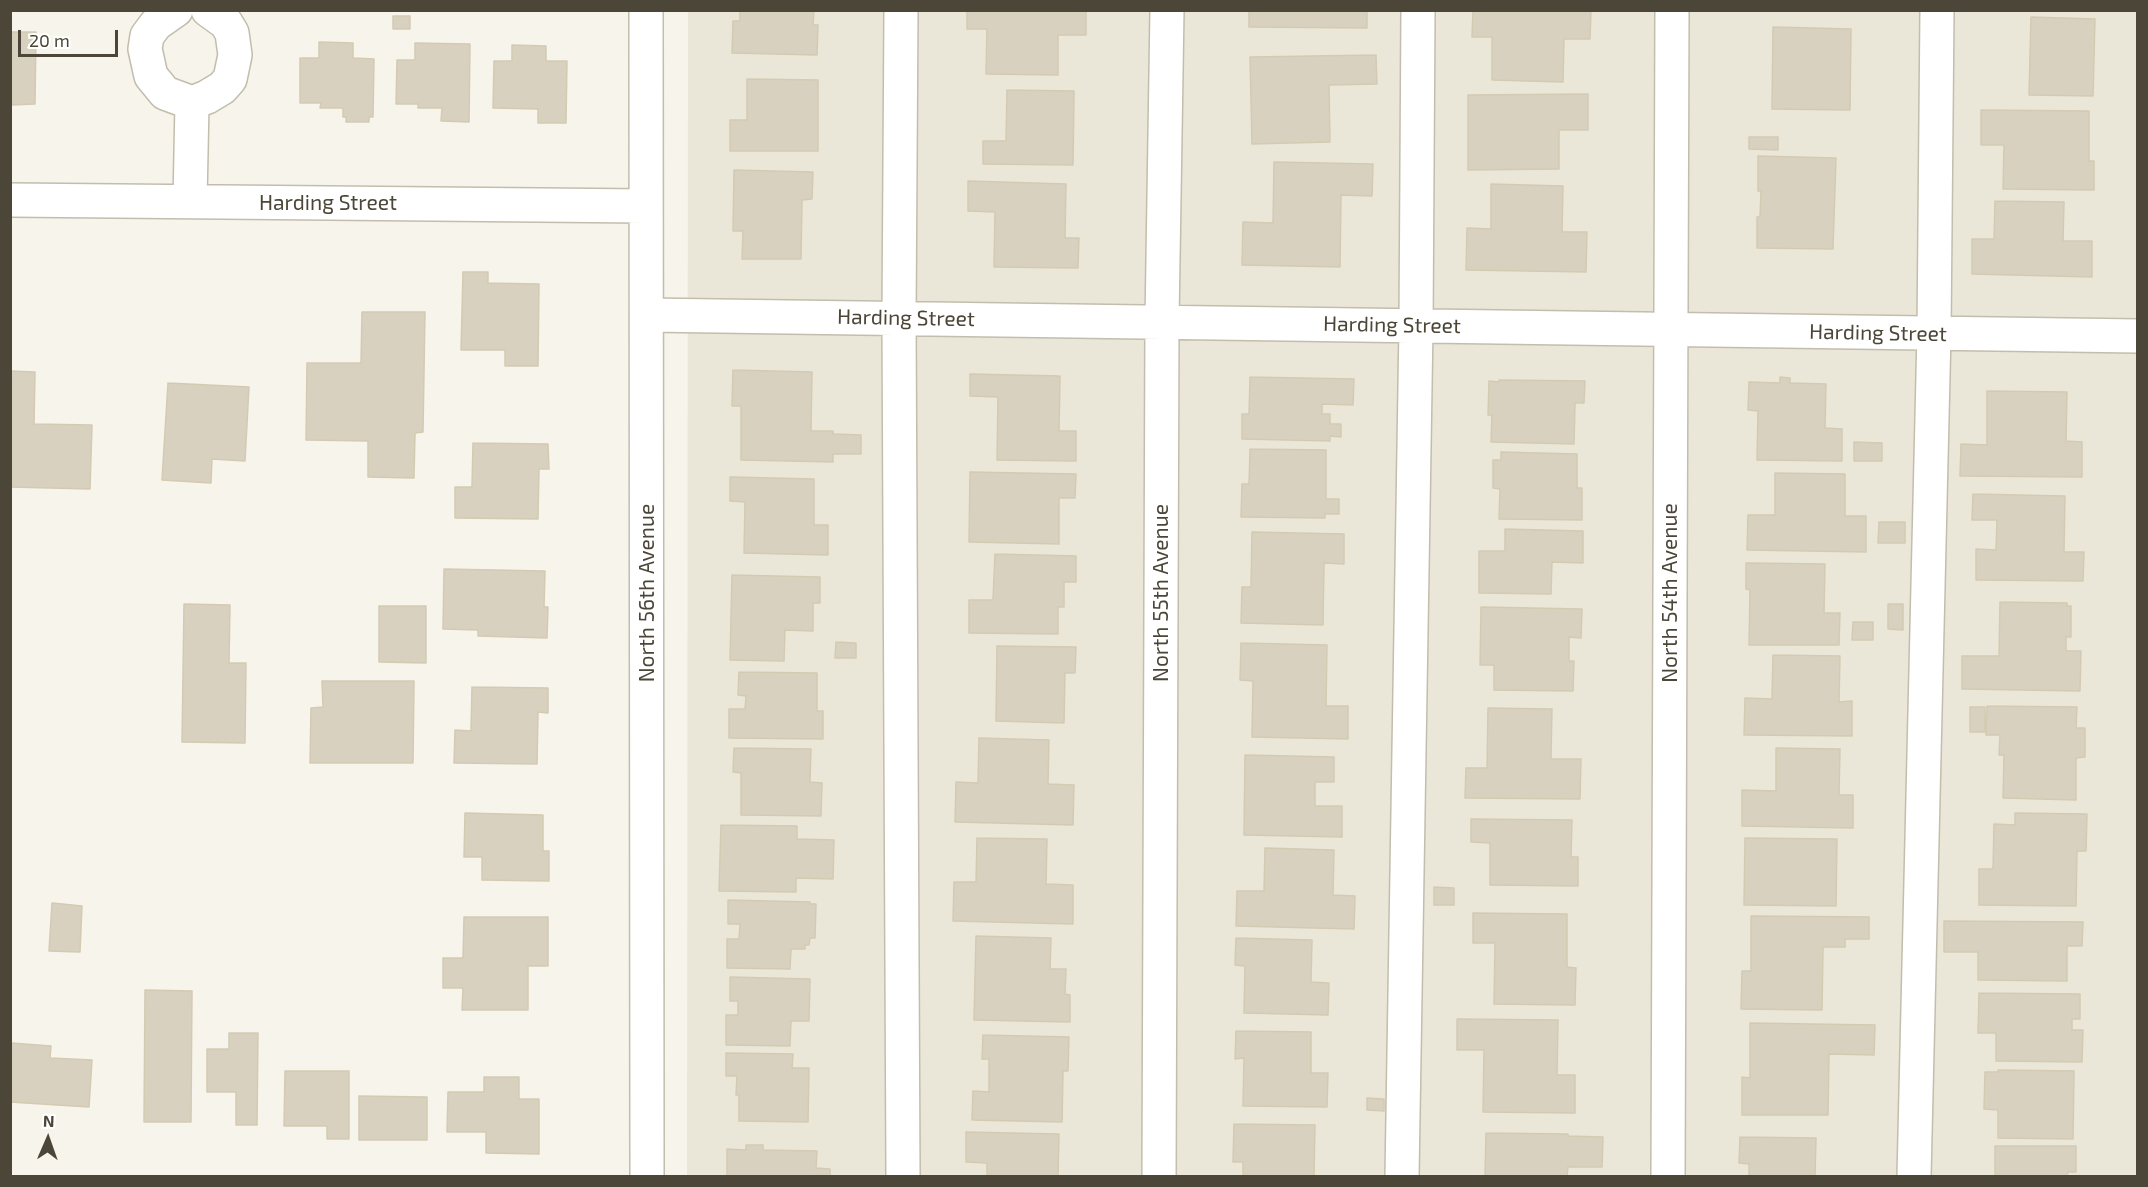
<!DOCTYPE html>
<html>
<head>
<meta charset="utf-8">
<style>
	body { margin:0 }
	#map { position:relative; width:2148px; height:1187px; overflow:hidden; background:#f6f4eb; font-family:"Exo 2",sans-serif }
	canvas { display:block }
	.frame { position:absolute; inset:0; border:12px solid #4b4638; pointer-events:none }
	.north { position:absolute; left:18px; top:1109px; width:60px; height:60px; -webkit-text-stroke:4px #fff; paint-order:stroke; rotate:2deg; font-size:16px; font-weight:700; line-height:24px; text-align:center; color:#4b4638 }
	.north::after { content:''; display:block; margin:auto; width:21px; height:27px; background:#4b4638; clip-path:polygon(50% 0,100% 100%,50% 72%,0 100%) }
	.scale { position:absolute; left:18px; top:30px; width:100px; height:27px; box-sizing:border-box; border:3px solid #4b4638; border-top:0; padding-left:8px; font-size:18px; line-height:21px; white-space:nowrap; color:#4b4638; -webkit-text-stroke:4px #fff; paint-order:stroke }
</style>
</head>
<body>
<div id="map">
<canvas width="2148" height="1187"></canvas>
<div class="frame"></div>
<div class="north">N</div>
<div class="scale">20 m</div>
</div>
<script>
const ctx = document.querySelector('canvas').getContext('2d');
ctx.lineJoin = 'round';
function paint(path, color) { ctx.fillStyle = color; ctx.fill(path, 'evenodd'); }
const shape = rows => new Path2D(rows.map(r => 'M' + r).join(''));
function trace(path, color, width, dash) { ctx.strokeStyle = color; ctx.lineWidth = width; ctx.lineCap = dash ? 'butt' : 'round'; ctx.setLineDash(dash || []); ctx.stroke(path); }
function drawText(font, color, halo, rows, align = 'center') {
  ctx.font = font + ' "Exo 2",sans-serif'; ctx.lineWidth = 5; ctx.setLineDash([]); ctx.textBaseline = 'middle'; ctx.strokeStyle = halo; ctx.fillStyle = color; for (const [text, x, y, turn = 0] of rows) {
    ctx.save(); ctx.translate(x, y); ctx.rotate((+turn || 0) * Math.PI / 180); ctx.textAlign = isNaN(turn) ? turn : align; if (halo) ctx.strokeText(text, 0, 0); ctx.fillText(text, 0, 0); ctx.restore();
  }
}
const residential = shape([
	[688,11,2137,11,2137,1176,687,1176]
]);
const building = shape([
	[740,10,814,10,813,25,818,25,817,55,732,53,733,21,740,21,740,10],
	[967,10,1086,10,1086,35,1058,35,1058,75,986,74,987,29,967,29,967,10],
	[1249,10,1367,10,1367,28,1249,27,1249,10],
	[1473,10,1591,10,1590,39,1564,39,1563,82,1492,80,1492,37,1472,37,1473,10],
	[393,16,410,16,410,29,393,29,393,16],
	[2031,17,2095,19,2093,96,2029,95,2031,17],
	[1773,27,1851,29,1850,110,1772,109,1773,27],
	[10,32,36,32,35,104,10,105,10,32],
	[319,42,353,43,353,58,374,59,373,117,369,117,369,122,346,122,346,117,343,117,343,108,320,108,321,103,300,103,300,58,319,58,319,42],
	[415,43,470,44,469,122,441,121,442,108,418,108,418,104,396,104,397,60,415,60,415,43],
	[512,45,546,46,546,61,567,61,566,123,538,123,538,109,493,108,494,61,512,61,512,45],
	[1376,55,1377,84,1329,85,1330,142,1252,144,1250,57,1376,55],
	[747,79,818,80,818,151,730,151,730,120,747,120,747,79],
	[1007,90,1074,91,1073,165,983,164,983,141,1006,141,1007,90],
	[1588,94,1588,130,1559,130,1559,169,1468,170,1468,95,1588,94],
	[1981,110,2089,111,2089,161,2094,161,2094,190,2003,189,2004,145,1981,145,1981,110],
	[1749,137,1778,137,1778,150,1749,149,1749,137],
	[1758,156,1836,158,1833,249,1757,248,1757,217,1760,217,1761,191,1758,191,1758,156],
	[1274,162,1373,164,1372,196,1341,195,1340,267,1242,265,1243,222,1273,223,1274,162],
	[734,170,813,172,812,199,802,200,801,259,742,259,743,231,733,231,734,170],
	[968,181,1066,184,1065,238,1079,238,1078,268,994,267,995,212,968,211,968,181],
	[1491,184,1563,186,1562,232,1587,232,1586,272,1466,270,1467,228,1491,229,1491,184],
	[1995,201,2064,202,2063,241,2092,241,2092,277,1972,274,1972,239,1994,239,1995,201],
	[463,272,488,272,488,283,539,284,538,366,505,366,505,350,461,350,463,272],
	[362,312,425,312,423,432,415,433,414,478,368,477,368,441,306,440,307,363,361,363,362,312],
	[733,370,812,372,811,431,833,431,833,434,861,435,861,454,833,454,833,462,741,460,741,406,732,406,733,370],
	[10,371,35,372,34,424,92,425,90,489,10,487,10,371],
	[970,374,1060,376,1059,431,1076,431,1076,461,997,460,998,397,970,396,970,374],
	[1250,377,1354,379,1353,405,1322,404,1322,414,1330,414,1330,424,1341,424,1341,437,1330,436,1330,441,1242,439,1242,414,1249,414,1250,377],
	[1780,377,1790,378,1790,383,1826,384,1825,428,1842,429,1842,461,1757,460,1758,411,1748,410,1749,382,1780,383,1780,377],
	[1499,380,1585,381,1584,403,1575,403,1574,444,1491,442,1492,415,1488,415,1489,381,1499,382,1499,380],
	[168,383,249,387,245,461,212,459,211,483,162,480,168,383],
	[1987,391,2067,392,2066,441,2082,442,2082,477,1960,476,1961,444,1987,445,1987,391],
	[1854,442,1882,443,1882,461,1854,461,1854,442],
	[473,443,548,444,549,469,539,469,538,519,455,518,455,487,472,487,473,443],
	[1250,449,1326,450,1326,499,1339,499,1339,514,1325,514,1325,518,1241,517,1242,484,1249,484,1250,449],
	[1501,452,1577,454,1577,488,1582,488,1582,520,1499,519,1500,489,1493,488,1493,460,1501,460,1501,452],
	[970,472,1076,474,1075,498,1059,498,1059,544,969,542,970,472],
	[1775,473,1845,474,1845,516,1866,516,1866,552,1747,550,1748,515,1775,515,1775,473],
	[730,477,814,479,814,525,828,525,828,555,744,553,745,502,730,501,730,477],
	[1973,494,2065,496,2064,552,2084,552,2083,581,1976,580,1976,549,1996,550,1997,520,1972,520,1973,494],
	[1879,522,1905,522,1905,543,1878,543,1879,522],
	[1505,529,1583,531,1583,563,1552,562,1551,594,1479,593,1479,551,1505,551,1505,529],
	[1252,532,1344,534,1344,564,1324,563,1323,625,1241,623,1242,587,1251,587,1252,532],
	[995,554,1076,556,1076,582,1064,582,1064,607,1058,607,1058,634,969,633,969,600,993,600,995,554],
	[1746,563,1825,564,1824,613,1840,613,1839,645,1749,645,1750,590,1746,589,1746,563],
	[444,569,545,571,544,607,548,607,547,638,478,636,478,630,443,629,444,569],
	[732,575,820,577,820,603,813,603,813,631,785,630,784,661,730,660,732,575],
	[2000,602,2067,603,2067,606,2071,606,2071,637,2066,637,2066,651,2081,651,2080,691,1962,689,1962,656,1999,656,2000,602],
	[184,604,230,605,229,663,246,663,245,743,182,742,184,604],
	[1888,604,1903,604,1903,630,1888,629,1888,604],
	[379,606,426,606,426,663,379,662,379,606],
	[1481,607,1582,609,1581,638,1569,637,1569,661,1574,661,1573,691,1494,690,1494,665,1480,665,1481,607],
	[1853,622,1873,622,1873,640,1852,640,1853,622],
	[836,642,856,643,856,658,835,658,836,642],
	[1241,643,1327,645,1326,706,1348,706,1348,739,1252,737,1253,681,1240,680,1241,643],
	[997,646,1076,647,1075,673,1065,673,1064,723,996,721,997,646],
	[1773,655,1840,656,1839,702,1852,701,1852,736,1744,735,1745,698,1772,699,1773,655],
	[739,672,817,673,817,711,823,711,823,739,729,738,729,709,745,709,746,696,738,695,739,672],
	[322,681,414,681,413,763,310,763,311,708,323,707,322,681],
	[472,687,548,688,548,713,538,712,537,764,454,763,455,730,471,731,472,687],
	[1987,706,2077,707,2076,728,2085,728,2085,757,2076,758,2076,800,2003,798,2004,755,1999,755,2000,735,1986,735,1987,706],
	[1970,707,1985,707,1985,732,1970,732,1970,707],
	[1488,708,1552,709,1551,759,1581,759,1580,799,1465,798,1466,768,1487,768,1488,708],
	[979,738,1049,740,1048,784,1074,785,1073,825,955,822,956,782,978,783,979,738],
	[734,748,811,749,810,782,822,783,821,816,741,815,741,773,733,772,734,748],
	[1776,748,1840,749,1839,795,1853,795,1853,828,1742,826,1742,790,1776,791,1776,748],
	[1245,755,1334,757,1334,782,1315,782,1315,806,1342,806,1342,837,1244,835,1245,755],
	[465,813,543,815,543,851,549,851,549,881,482,880,482,857,464,857,465,813],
	[2015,813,2087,814,2086,851,2077,851,2076,906,1979,905,1979,869,1993,869,1994,824,2015,825,2015,813],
	[1471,819,1572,820,1571,857,1578,857,1578,886,1490,885,1490,843,1471,842,1471,819],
	[721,825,797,826,797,839,834,840,833,879,796,878,796,892,719,891,721,825],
	[977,838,1047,839,1046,884,1073,885,1073,924,953,921,954,882,976,882,977,838],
	[1745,838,1837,839,1836,906,1744,905,1745,838],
	[1265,848,1334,850,1333,895,1355,896,1354,929,1236,926,1237,891,1264,891,1265,848],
	[1434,887,1454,888,1454,905,1434,905,1434,887],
	[728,900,810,902,810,904,816,904,815,938,810,938,809,945,805,945,805,949,791,949,790,969,727,968,727,939,739,939,740,924,728,924,728,900],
	[52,903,82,906,80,952,49,951,52,903],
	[1473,913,1567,914,1567,967,1576,968,1575,1005,1494,1004,1495,943,1473,943,1473,913],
	[1751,916,1869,917,1869,939,1845,939,1845,947,1823,947,1822,1010,1741,1009,1742,971,1751,971,1751,916],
	[464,917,548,917,548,966,528,966,528,1010,462,1010,463,988,443,988,443,958,463,958,464,917],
	[1944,921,2083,922,2082,946,2067,946,2067,981,1978,980,1978,952,1944,952,1944,921],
	[976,936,1051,938,1050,969,1066,969,1065,994,1070,995,1070,1022,974,1020,976,936],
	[1236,938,1312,940,1311,982,1329,983,1328,1015,1244,1013,1245,966,1235,965,1236,938],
	[730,977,810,979,809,1021,791,1021,790,1046,726,1045,726,1015,738,1015,738,1001,730,1001,730,977],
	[145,990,192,991,191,1122,144,1122,145,990],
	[1979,993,2080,994,2080,1019,2072,1019,2072,1030,2083,1030,2082,1062,1996,1061,1996,1033,1978,1033,1979,993],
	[1457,1019,1558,1020,1557,1075,1575,1075,1575,1113,1483,1112,1484,1050,1457,1050,1457,1019],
	[1750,1023,1875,1025,1874,1055,1829,1054,1828,1115,1742,1115,1742,1077,1750,1078,1750,1023],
	[1236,1031,1311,1032,1311,1073,1328,1073,1327,1107,1243,1106,1244,1058,1235,1059,1236,1031],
	[229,1033,258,1033,257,1125,236,1125,236,1092,207,1092,207,1049,229,1049,229,1033],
	[983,1035,1069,1037,1068,1071,1063,1071,1062,1122,972,1120,973,1091,989,1092,989,1059,982,1059,983,1035],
	[11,1043,51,1046,50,1058,92,1060,89,1107,10,1102,11,1043],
	[726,1053,793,1054,792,1068,809,1068,808,1122,739,1121,739,1095,736,1095,737,1076,726,1076,726,1053],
	[1998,1070,2074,1071,2073,1139,1998,1138,1998,1110,1984,1109,1985,1072,1998,1072,1998,1070],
	[285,1071,349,1071,349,1139,327,1139,327,1126,284,1126,285,1071],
	[484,1077,519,1077,519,1099,539,1099,539,1154,486,1153,486,1132,447,1132,448,1092,484,1092,484,1077],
	[359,1096,427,1097,427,1140,359,1140,359,1096],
	[1367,1098,1384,1099,1384,1111,1367,1110,1367,1098],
	[1234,1124,1315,1125,1314,1176,1243,1176,1243,1162,1233,1162,1234,1124],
	[966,1132,1059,1134,1058,1176,987,1176,987,1163,966,1162,966,1132],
	[1486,1133,1568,1134,1568,1136,1603,1137,1602,1167,1568,1167,1567,1176,1485,1176,1486,1133],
	[1740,1137,1816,1138,1815,1176,1749,1176,1749,1164,1739,1163,1740,1137],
	[746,1145,763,1145,763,1150,817,1151,816,1168,830,1169,830,1176,727,1176,727,1149,746,1150,746,1145],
	[1995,1146,2076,1146,2076,1172,2068,1172,2067,1176,1995,1176,1995,1146]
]);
const minor = shape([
	[176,10,156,24,147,36,145,49,151,76,165,93,192,103,207,97,222,88,230,79,235,55,232,33,226,23,208,10],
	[646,10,647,1176],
	[901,10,899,318,903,1176],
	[10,200,645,206],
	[190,201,192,103],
	[647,315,2138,336],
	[1159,1176,1162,321,1167,10],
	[1402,1176,1416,326,1418,10],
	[1668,1176,1672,10],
	[1914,1176,1934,333,1937,10]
]);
const streetNames = [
	["Harding Street",328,203],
	["Harding Street",906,318,1],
	["Harding Street",1392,325,1],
	["Harding Street",1878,333,1],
	["North 56th Avenue",647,593,-90],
	["North 55th Avenue",1161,593,-90],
	["North 54th Avenue",1670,593,-90]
];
paint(residential, '#eae7d9');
paint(building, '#d9d1c0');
trace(building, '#d4cab2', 1.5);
trace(minor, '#c3bdad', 36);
trace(minor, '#fff', 33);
drawText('21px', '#4b4638', '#fff', streetNames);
</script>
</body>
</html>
